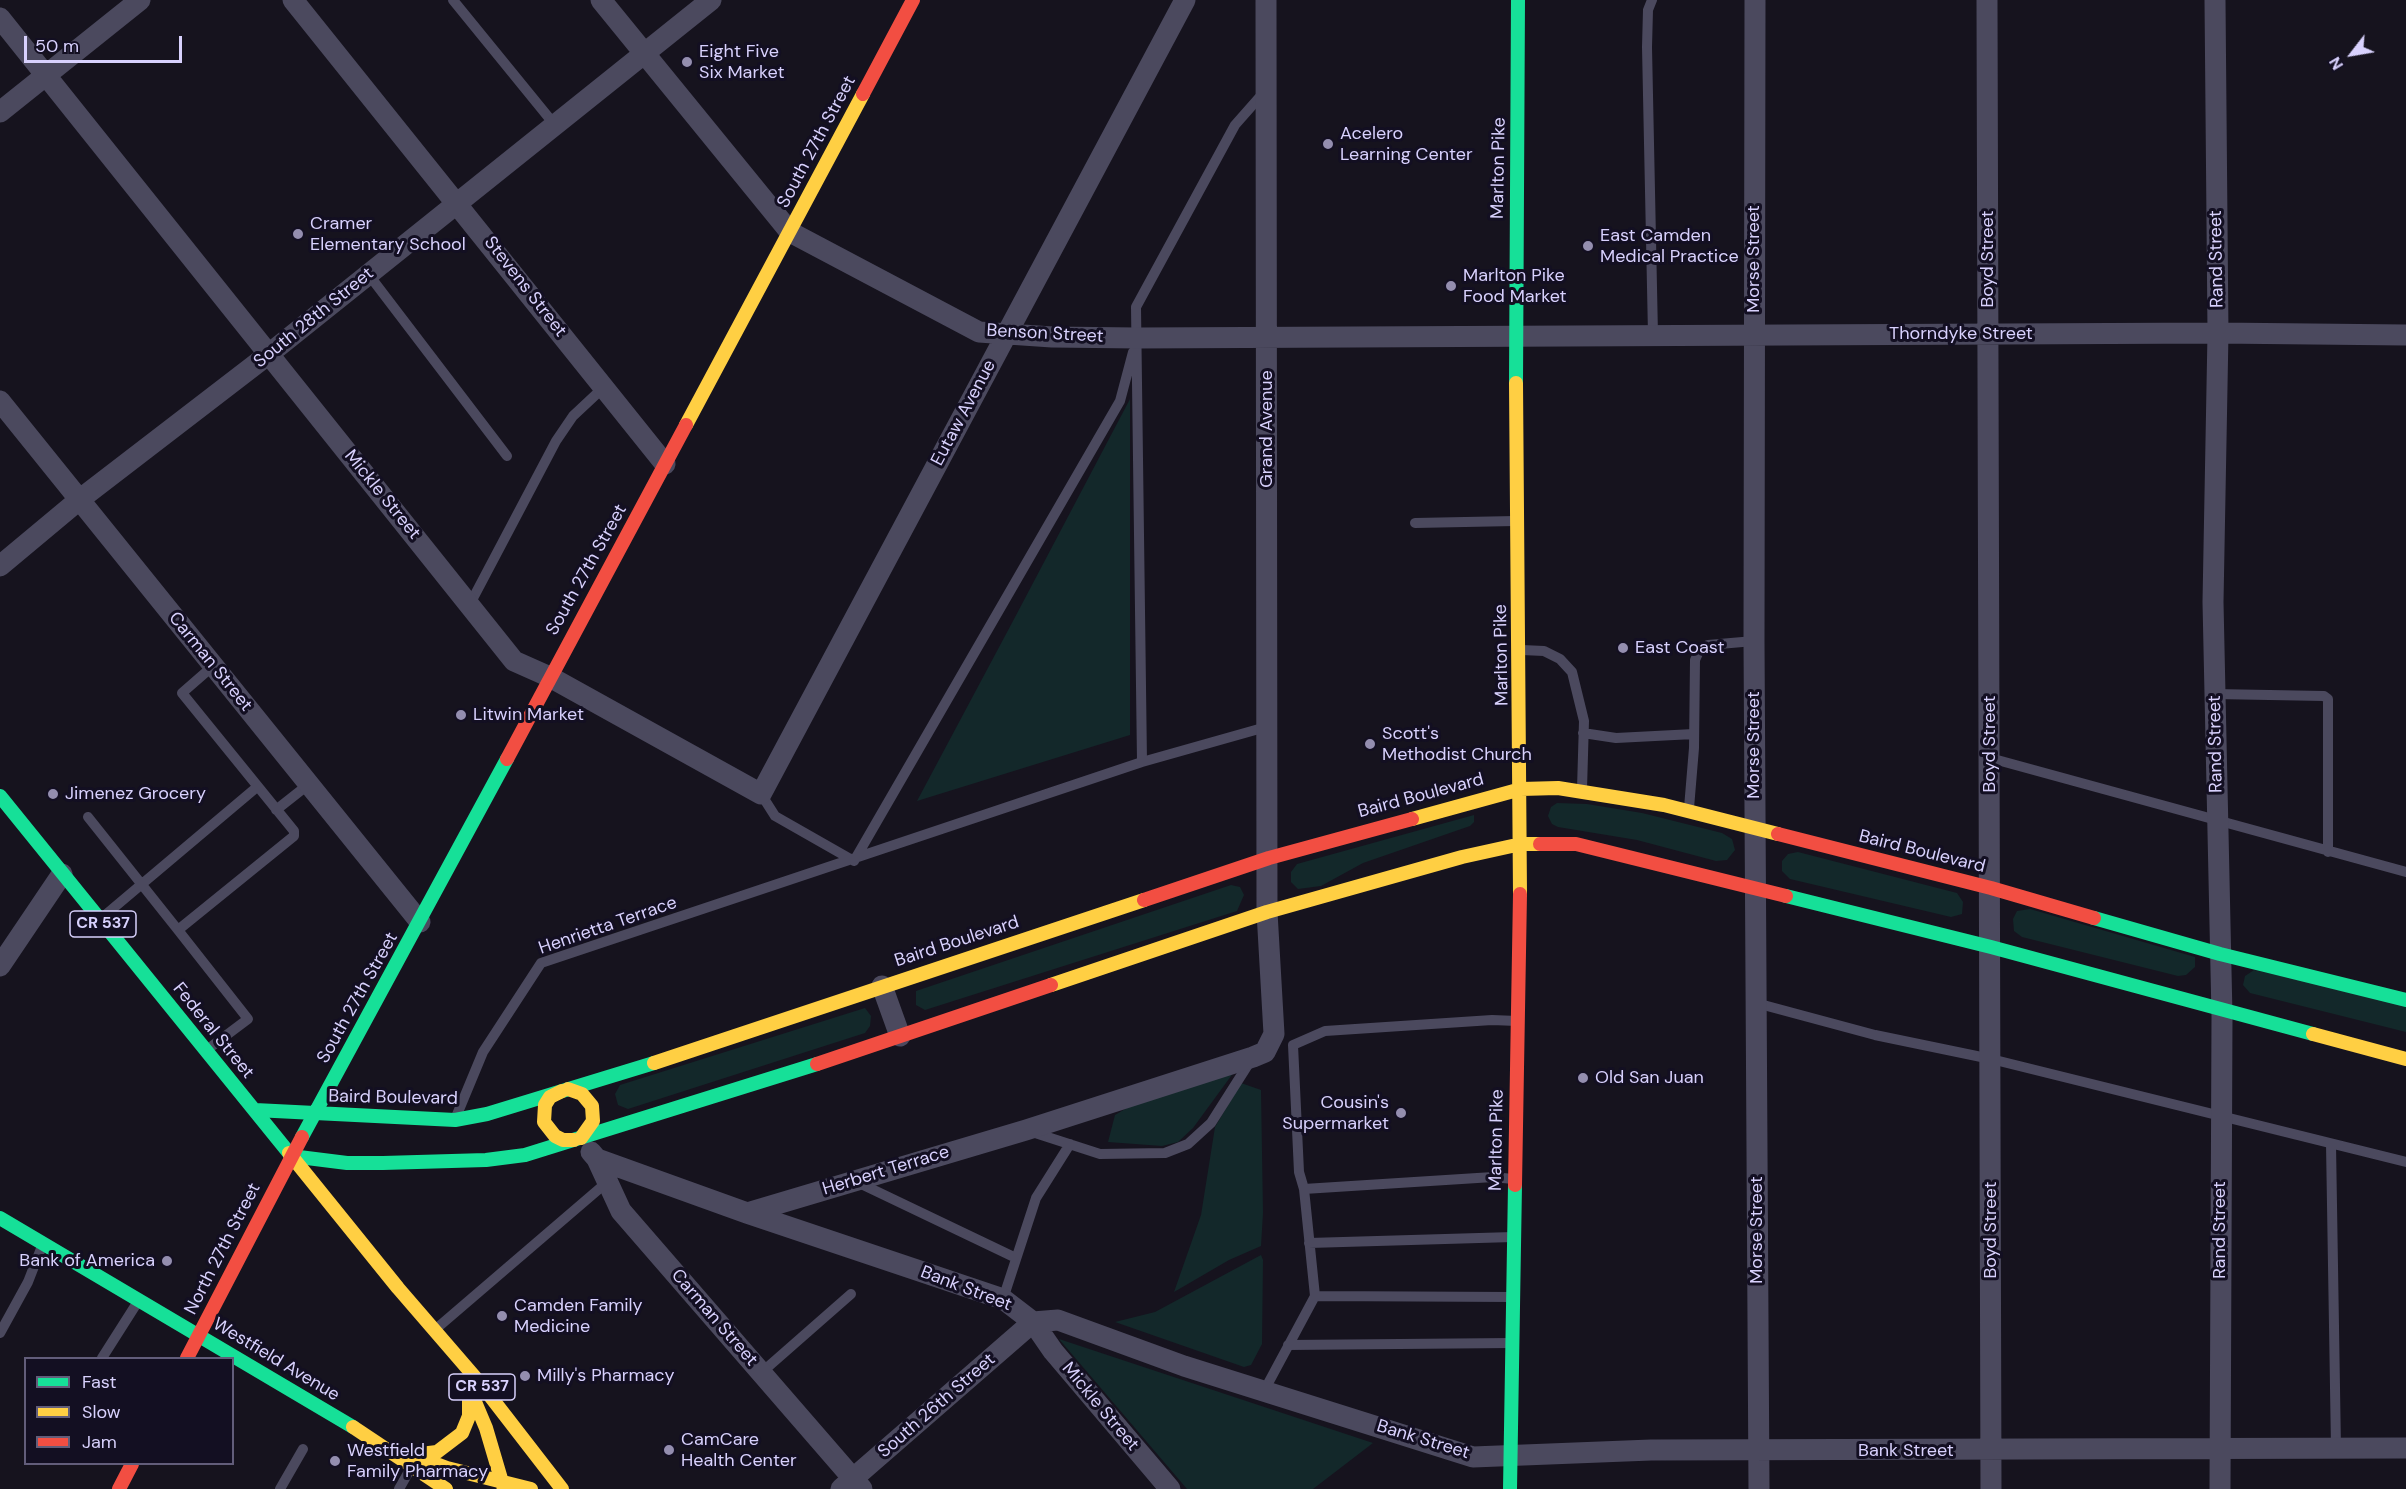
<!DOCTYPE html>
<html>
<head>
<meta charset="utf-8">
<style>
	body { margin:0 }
	#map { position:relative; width:2406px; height:1489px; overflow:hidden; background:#16131e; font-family:"DM Sans",sans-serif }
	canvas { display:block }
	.legend { position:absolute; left:24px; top:1357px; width:210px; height:108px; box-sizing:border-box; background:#130f22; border:2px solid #625d7a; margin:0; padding:8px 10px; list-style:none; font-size:18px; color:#d8d1fd }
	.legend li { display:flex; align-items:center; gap:12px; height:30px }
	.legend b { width:30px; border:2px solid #625d7a }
	.north { position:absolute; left:2322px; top:24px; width:60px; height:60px; -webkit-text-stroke:4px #130f22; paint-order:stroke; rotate:239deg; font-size:16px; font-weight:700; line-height:24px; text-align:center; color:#d8d1fd }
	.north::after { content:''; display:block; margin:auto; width:21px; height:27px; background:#d8d1fd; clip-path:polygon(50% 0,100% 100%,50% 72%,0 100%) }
	.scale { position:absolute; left:24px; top:36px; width:158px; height:27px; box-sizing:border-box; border:3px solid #d8d1fd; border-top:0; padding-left:8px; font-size:18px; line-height:21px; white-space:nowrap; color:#d8d1fd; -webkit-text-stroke:4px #130f22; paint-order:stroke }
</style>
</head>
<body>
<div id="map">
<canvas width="2406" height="1489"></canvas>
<ul class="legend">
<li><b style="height:8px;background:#16e098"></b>Fast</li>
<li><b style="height:8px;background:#ffcf43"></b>Slow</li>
<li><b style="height:8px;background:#f24e42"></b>Jam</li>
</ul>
<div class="north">N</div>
<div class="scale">50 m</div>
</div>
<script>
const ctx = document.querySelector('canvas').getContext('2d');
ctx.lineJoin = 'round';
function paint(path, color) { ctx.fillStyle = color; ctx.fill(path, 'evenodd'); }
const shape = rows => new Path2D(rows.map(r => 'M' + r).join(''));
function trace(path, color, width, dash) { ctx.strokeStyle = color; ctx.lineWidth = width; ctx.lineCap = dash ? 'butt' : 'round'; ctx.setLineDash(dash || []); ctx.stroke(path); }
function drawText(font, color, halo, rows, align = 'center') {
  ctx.font = font + ' "DM Sans",sans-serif'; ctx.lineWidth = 6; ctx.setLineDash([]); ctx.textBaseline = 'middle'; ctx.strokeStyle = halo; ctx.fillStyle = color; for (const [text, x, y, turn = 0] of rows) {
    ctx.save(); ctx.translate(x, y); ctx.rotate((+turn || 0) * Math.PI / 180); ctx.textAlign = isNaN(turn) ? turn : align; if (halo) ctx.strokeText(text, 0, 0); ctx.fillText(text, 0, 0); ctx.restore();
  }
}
const green = shape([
	[1130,399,1130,735,917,801,1013,621],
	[1557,803,1587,804,1642,813,1722,833,1732,839,1735,850,1727,860,1716,861,1637,840,1558,827,1552,824,1548,816,1551,807],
	[1474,815,1474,822,1470,826,1363,863,1321,886,1298,889,1291,882,1291,872,1297,864],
	[1798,852,1957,893,1963,902,1962,914,1951,917,1790,879,1782,871,1782,861,1788,854],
	[1231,885,1240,887,1244,895,1237,911,925,1010,916,1005,916,991],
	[2030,909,2195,957,2195,967,2186,975,2178,976,2022,937,2014,931,2013,919,2017,911],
	[2254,970,2406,1004,2406,1032,2250,993,2243,985,2245,976],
	[865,1008,871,1016,870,1026,865,1033,628,1109,618,1105,615,1094,620,1085],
	[1234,1072,1193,1128,1178,1142,1162,1146,1108,1142,1115,1115,1132,1105],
	[1241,1083,1261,1090,1263,1213,1261,1246,1229,1260,1174,1292,1201,1215,1215,1127],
	[1261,1255,1263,1260,1262,1344,1251,1365,1244,1367,1115,1322,1155,1312],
	[1059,1339,1373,1443,1313,1489,1187,1489]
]);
const lane = shape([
	[453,0,554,124],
	[1652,0,1648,10,1647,47,1653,335],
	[369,275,507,456],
	[1415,523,1515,521],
	[470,604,556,441,573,416,604,387],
	[1522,650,1544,651,1560,659,1572,672,1584,721,1582,789],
	[2215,694,2324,696,2328,699,2328,852],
	[1583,733,1616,738,1694,734],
	[1990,758,2406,872],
	[1142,762,1136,307,1235,125,1265,91],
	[761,794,775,816,854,861],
	[1689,808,1694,748,1695,660,1700,649,1708,645,1754,641],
	[276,810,309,784],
	[88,817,178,930,294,836,294,831,182,693,213,666],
	[854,861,1120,401,1133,352],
	[104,916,257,787],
	[178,930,248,1019,208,1049],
	[1756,1003,1875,1035,1991,1059,2406,1162],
	[456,1117,483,1052,541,963,1142,762,1266,727],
	[1032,1132,1100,1154,1165,1153,1188,1144,1211,1123,1251,1060],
	[2331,1144,2336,1448],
	[857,1182,1016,1258],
	[1304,1189,1493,1177,1513,1179],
	[1309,1243,1513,1237],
	[1512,1297,1315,1296,1304,1189,1299,1172,1293,1045,1325,1031,1492,1020,1517,1021],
	[1003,1299,1036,1198,1070,1144],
	[437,1328,606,1183],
	[0,1333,28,1282,42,1246],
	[1288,1345,1511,1343],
	[102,1358,137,1303],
	[761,1373,851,1294],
	[1264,1391,1315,1296],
	[280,1489,303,1449],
	[399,1489,412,1466]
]);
const street = shape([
	[293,0,665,464],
	[601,0,790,232,979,332,1052,337,1137,338,2218,333,2406,335],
	[1755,0,1754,641,1759,1489],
	[1987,0,1991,1489],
	[2215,0,2218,333,2213,602,2222,1016,2220,1489],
	[0,18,514,661,550,677,761,794,1185,0],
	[0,112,140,0],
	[0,401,420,922],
	[0,566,79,500,269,354,711,0],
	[0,966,62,874],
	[882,986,900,1036],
	[591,1152,597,1159,621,1211,862,1489],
	[597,1159,747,1213,1003,1299,1033,1322,1058,1320,1184,1366,1473,1457,1651,1450,2406,1448],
	[747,1213,1026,1130,1253,1057,1265,1052,1274,1034,1267,912,1266,0],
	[841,1489,1033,1322,1053,1351,1170,1489]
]);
const fast = shape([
	[1516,383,1518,0],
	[0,796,289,1153],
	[1786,896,1991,947,2313,1034],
	[2094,918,2220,954,2406,1000],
	[255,1110,455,1120,487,1114,654,1063],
	[302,1137,507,759],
	[291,1156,347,1163,383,1163,486,1160,525,1155,817,1064],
	[0,1218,353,1427],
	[1510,1489,1515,1185]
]);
const slow = shape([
	[1516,383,1520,894],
	[686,425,863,94],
	[1412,819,1521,789,1558,788,1664,805,1778,834],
	[1051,985,1267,912,1462,857,1521,844,1540,844],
	[2313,1034,2406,1059],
	[654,1063,1144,900],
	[568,1089,582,1094,592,1106,593,1121,581,1138],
	[562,1091,550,1097,545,1105,544,1122,555,1136,563,1140,574,1140],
	[289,1153,398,1288,480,1383,562,1489],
	[470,1390,486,1428,504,1489],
	[353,1427,446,1489],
	[412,1455,437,1452,462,1433,469,1416,469,1390],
	[415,1456,447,1468,531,1489]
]);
const jam = shape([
	[863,94,913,0],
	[507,759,686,425],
	[1778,834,1991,888,2094,918],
	[1540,844,1576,844,1786,896],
	[1144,900,1269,858,1412,819],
	[817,1064,1051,985],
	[1515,1185,1520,894],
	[187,1358,302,1137],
	[119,1489,132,1464]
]);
const markers = [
	[687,62,6,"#948eaf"],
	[1328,144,6,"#948eaf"],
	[298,234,6,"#948eaf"],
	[1588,246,6,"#948eaf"],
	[1451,286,6,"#948eaf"],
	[1623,648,6,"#948eaf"],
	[461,715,6,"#948eaf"],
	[1370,744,6,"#948eaf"],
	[53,794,6,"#948eaf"],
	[1583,1078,6,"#948eaf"],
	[1401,1113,6,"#948eaf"],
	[167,1261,6,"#948eaf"],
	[502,1316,6,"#948eaf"],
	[525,1376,6,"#948eaf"],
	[669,1450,6,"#948eaf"],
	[335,1461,6,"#948eaf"]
];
const shields = [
	[103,924,66],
	[482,1387,66]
];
const shieldNames = [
	["CR 537",103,924],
	["CR 537",482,1387]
];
const poiNames = [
	["Eight Five",699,52],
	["Six Market",699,73],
	["Acelero",1340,134],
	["Learning Center",1340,155],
	["Cramer",310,224],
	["Elementary School",310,245],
	["East Camden",1600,236],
	["Medical Practice",1600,257],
	["Marlton Pike",1463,276],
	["Food Market",1463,297],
	["East Coast",1635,648],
	["Litwin Market",473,715],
	["Scott's",1382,734],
	["Methodist Church",1382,755],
	["Jimenez Grocery",65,794],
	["Old San Juan",1595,1078],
	["Cousin's",1389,1103,"right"],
	["Supermarket",1389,1124,"right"],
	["Bank of America",155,1261,"right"],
	["Camden Family",514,1306],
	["Medicine",514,1327],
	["Milly's Pharmacy",537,1376],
	["CamCare",681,1440],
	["Health Center",681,1461],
	["Westfield",347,1451],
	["Family Pharmacy",347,1472]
];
const streetNames = [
	["South 27th Street",817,142,-62],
	["Marlton Pike",1499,168,-89],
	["Morse Street",1754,259,-90],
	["Boyd Street",1988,259,-90],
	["Rand Street",2217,259,-91],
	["Stevens Street",525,287,52],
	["South 28th Street",314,318,-39],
	["Benson Street",1045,334,3],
	["Thorndyke Street",1961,334],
	["Eutaw Avenue",964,413,-62],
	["Grand Avenue",1267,429,-90],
	["Mickle Street",382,495,51],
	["South 27th Street",587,570,-61],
	["Marlton Pike",1502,655,-91],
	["Carman Street",210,662,51],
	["Boyd Street",1990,744,-90],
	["Rand Street",2216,744,-91],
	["Morse Street",1754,745,-90],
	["Baird Boulevard",1421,796,-15],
	["Baird Boulevard",1922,852,14],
	["Henrietta Terrace",608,926,-19],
	["Baird Boulevard",957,942,-18],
	["South 27th Street",358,998,-61],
	["Federal Street",213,1031,51],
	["Baird Boulevard",393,1098,1],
	["Marlton Pike",1497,1140,-89],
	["Herbert Terrace",886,1171,-17],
	["Morse Street",1757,1230,-90],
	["Boyd Street",1991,1230,-90],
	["Rand Street",2220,1230,-90],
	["North 27th Street",223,1249,-63],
	["Bank Street",966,1289,21],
	["Carman Street",714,1318,49],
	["Westfield Avenue",276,1360,31],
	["South 26th Street",937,1406,-41],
	["Mickle Street",1100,1407,50],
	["Bank Street",1423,1440,17],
	["Bank Street",1906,1451]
];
paint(green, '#13282a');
trace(lane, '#4b495e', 10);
trace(street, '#4b495e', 21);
trace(fast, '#16e098', 14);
trace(slow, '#ffcf43', 14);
trace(jam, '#f24e42', 14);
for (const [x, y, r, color] of markers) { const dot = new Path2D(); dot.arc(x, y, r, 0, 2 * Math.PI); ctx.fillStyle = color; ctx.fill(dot); trace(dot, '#130f22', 2); }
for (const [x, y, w] of shields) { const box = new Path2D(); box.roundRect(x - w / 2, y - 13, w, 26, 4.5); ctx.fillStyle = '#130f22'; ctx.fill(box); trace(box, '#d8d1fd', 1.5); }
drawText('bold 16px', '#d8d1fd', null, shieldNames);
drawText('18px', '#d8d1fd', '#130f22', poiNames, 'left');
drawText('18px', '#d8d1fd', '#130f22', streetNames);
</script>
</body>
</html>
